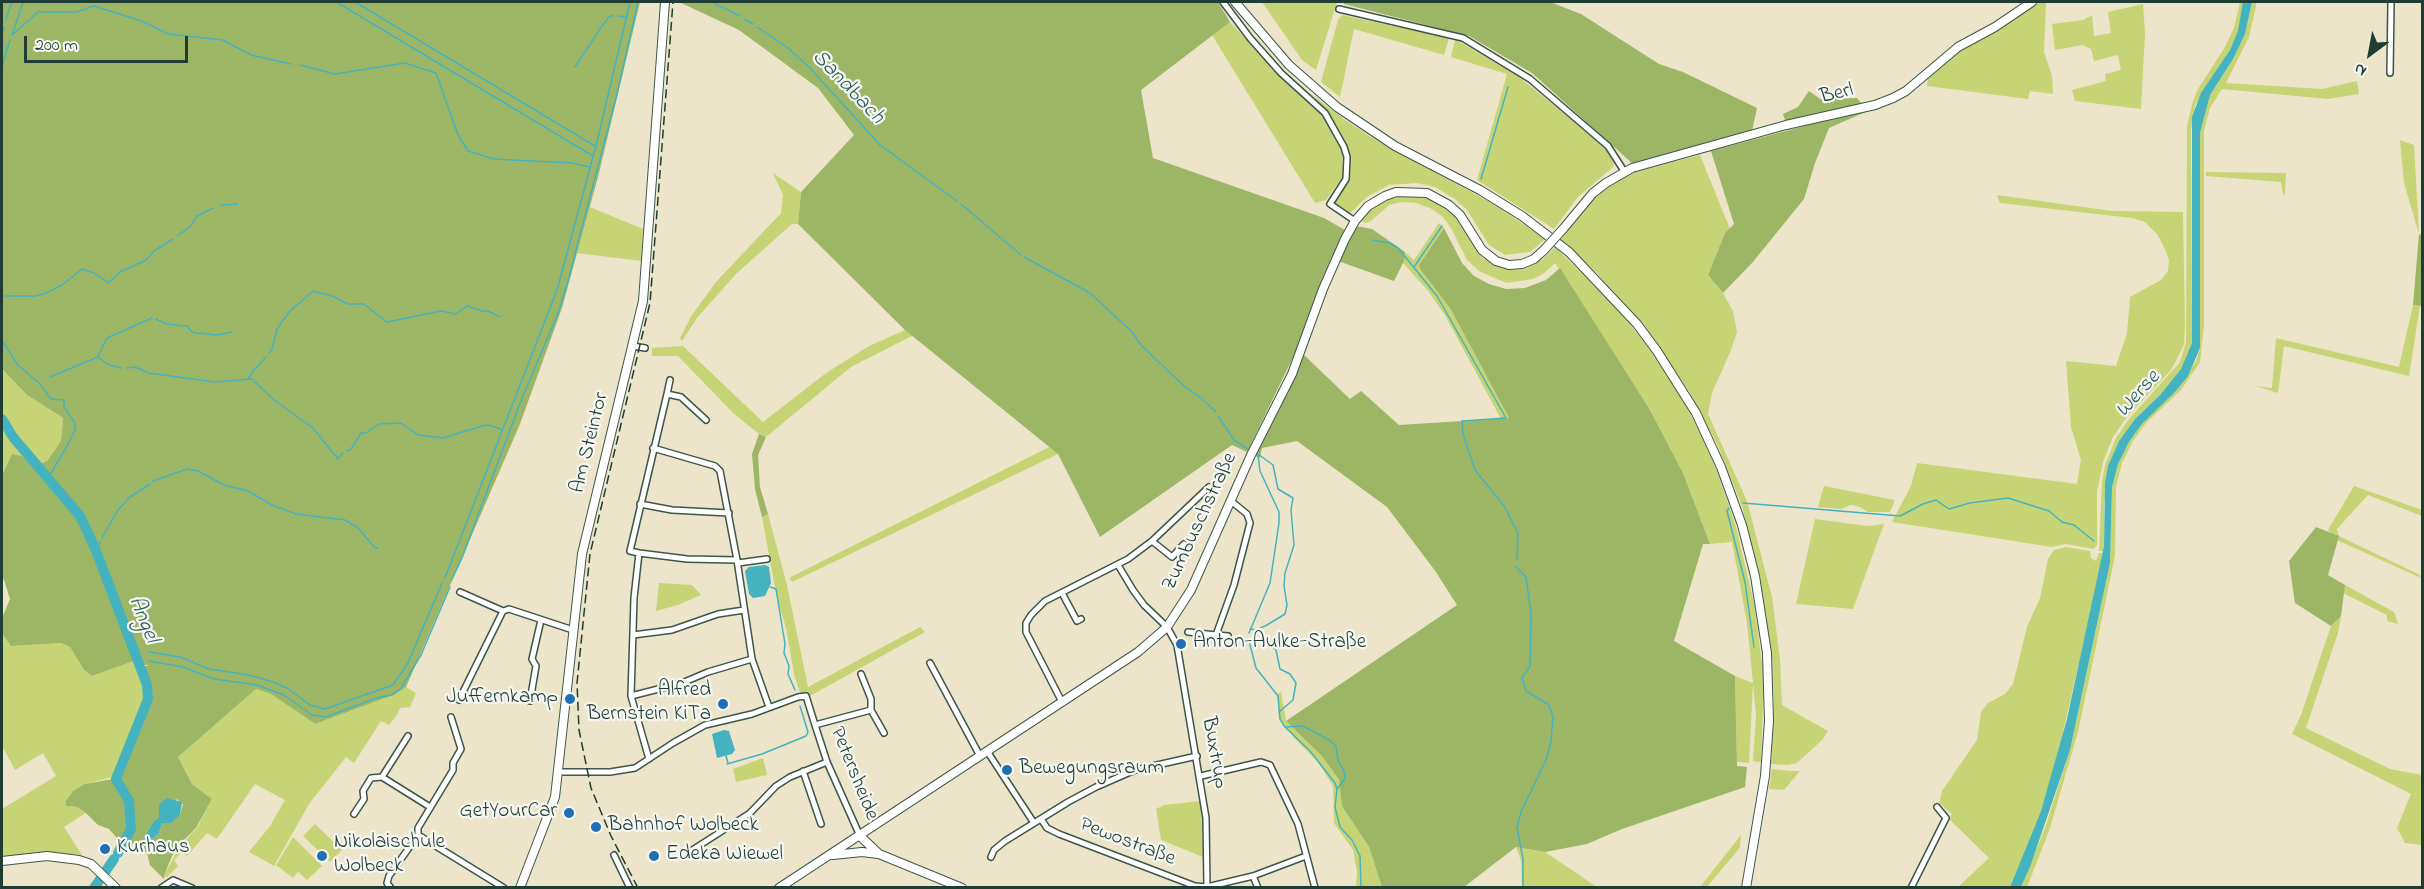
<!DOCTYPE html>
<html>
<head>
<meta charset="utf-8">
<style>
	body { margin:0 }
	#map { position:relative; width:2424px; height:889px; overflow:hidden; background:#ece5c9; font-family:"Indie Flower",sans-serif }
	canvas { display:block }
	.frame { position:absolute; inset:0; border:3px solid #1f3d34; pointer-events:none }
	.north { position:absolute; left:2340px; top:24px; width:60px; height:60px; -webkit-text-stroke:4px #f6f6f2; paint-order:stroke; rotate:212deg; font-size:16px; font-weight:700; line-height:24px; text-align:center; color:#1f3d34 }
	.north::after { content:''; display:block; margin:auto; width:21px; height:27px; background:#1f3d34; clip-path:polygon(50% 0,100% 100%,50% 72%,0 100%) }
	.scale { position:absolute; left:24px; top:36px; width:164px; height:27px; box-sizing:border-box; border:3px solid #1f3d34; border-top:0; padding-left:8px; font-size:18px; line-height:21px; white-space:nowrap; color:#1f3d34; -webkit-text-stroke:4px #f6f6f2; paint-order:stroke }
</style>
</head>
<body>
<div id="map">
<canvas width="2424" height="889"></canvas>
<div class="frame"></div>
<div class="north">N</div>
<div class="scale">200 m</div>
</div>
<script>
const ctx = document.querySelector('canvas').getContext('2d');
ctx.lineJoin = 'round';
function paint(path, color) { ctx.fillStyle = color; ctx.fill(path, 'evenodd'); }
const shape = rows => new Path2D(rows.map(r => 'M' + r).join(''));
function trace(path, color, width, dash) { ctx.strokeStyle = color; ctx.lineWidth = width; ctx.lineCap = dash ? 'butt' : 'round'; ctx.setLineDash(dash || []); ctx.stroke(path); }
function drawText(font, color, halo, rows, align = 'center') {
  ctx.font = font + ' "Indie Flower",sans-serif'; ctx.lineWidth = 4.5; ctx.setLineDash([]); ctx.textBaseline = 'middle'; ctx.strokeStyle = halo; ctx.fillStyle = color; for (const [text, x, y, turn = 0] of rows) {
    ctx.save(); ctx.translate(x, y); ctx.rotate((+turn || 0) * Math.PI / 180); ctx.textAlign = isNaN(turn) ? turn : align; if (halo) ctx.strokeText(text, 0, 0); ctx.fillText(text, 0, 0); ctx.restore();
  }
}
const green = shape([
	[1262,2,1337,2,1316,70,1302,60],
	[2035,2,2046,3,2044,52,2052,76,2053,94,2030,91,2028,99,1927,86,1928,75,1956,53,2011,20],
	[2240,2,2243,2,2243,10,2239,31,2230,50,2195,105,2191,131,2192,343,2181,369,2160,395,2135,419,2119,441,2108,466,2104,507,2104,546,2103,551,2099,551,2102,482,2105,465,2116,438,2129,419,2180,362,2186,342,2187,126,2193,101,2198,89,2225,47,2234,28],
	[2252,2,2256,2,2256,7,2249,37,2226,83,2322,89,2357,81,2359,94,2328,99,2222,89,2210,108,2204,131,2204,325,2200,362,2181,390,2146,423,2133,441,2122,463,2116,487,2115,556,2078,732,2049,831,2027,887,2021,888,2045,828,2070,750,2110,563,2112,487,2118,464,2129,442,2142,424,2175,392,2196,361,2200,348,2200,133,2210,95,2233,59,2245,34],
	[2143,4,2145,33,2141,109,2075,101,2072,90,2106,81,2105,74,2121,70,2118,55,2094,61,2091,49,2083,45,2055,50,2052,24,2083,20,2092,15,2094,36,2111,33,2108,12],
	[1342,15,1449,38,1444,55,1354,29,1340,97,1321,82,1338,20],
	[1230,22,1287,83,1322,115,1342,148,1343,176,1326,200,1315,203,1212,35],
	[1455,39,1518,76,1602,145,1611,156,1614,164,1613,167,1578,197,1554,229,1477,180,1507,74,1451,57],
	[1314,96,1345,120,1376,140,1497,206,1545,239,1530,252,1505,255,1489,245,1467,210,1455,199,1435,187,1417,183,1389,185,1367,197,1349,214,1336,205,1335,200,1348,180,1350,156,1345,142],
	[2400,140,2414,145,2419,234,2404,183],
	[1700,155,1730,229,1725,233,1708,275,1723,293,1733,311,1737,332,1731,350,1712,393,1708,414,1747,501,1772,597,1780,659,1782,705,1828,731,1822,740,1797,763,1788,765,1771,764,1774,702,1772,656,1760,577,1742,506,1718,446,1689,391,1641,322,1596,272,1560,240,1595,197,1608,186,1633,172],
	[2206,172,2286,173,2285,194,2283,195,2281,182,2206,176],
	[773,173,801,192,798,224,792,224,736,274,697,318,682,341,680,338,692,315,716,282,781,213,783,195],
	[1997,195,2112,211,2183,212,2185,326,2184,345,2171,370,2127,417,2113,437,2103,462,2097,492,2097,545,2094,549,2065,544,2052,547,1892,522,1911,486,1917,463,2077,484,2081,460,2071,427,2066,361,2116,366,2127,333,2130,297,2161,280,2168,271,2169,260,2165,249,2157,234,2145,222,2132,218,2000,203],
	[1409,196,1428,198,1449,210,1458,218,1482,258,1503,268,1514,270,1526,268,1543,259,1555,247,1618,309,1646,344,1681,396,1710,452,1735,523,1754,603,1764,678,1761,762,1753,761,1756,716,1753,684,1749,763,1737,762,1735,676,1753,683,1747,623,1732,542,1710,544,1683,473,1650,410,1555,263,1543,274,1533,279,1506,283,1479,271,1467,260,1451,228,1442,216,1430,208,1416,203,1402,202,1389,205,1371,221,1365,223,1360,220,1374,206,1388,198],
	[590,207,643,229,641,261,577,253],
	[1439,223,1444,228,1419,265,1450,308,1509,418,1501,419,1446,317,1429,292,1403,263,1405,252,1414,260],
	[2413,305,2420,306,2409,376,2284,346,2278,393,2256,386,2272,388,2276,338,2399,367],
	[905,330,914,335,851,367,766,437,759,434,733,413,678,356,652,356,652,348,683,346,763,422,826,373,869,346],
	[2,369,27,395,63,418,61,441,47,461,34,466,5,473,2,476],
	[1051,446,1058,454,792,582,789,578],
	[1824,486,1895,500,1890,512,1868,512,1860,507,1851,505,1840,509,1818,507],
	[2354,486,2422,510,2422,516,2368,495,2337,529,2339,536,2420,575,2421,578,2337,540,2328,530],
	[768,514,787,585,808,687,920,627,925,632,810,696,801,696,794,674,786,628,777,598,762,517],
	[1815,519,1868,526,1884,524,1853,609,1796,604],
	[2066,547,2090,551,2091,558,2096,561,2099,553,2103,553,2091,610,2087,610,2091,611,2056,762,2041,811,2010,887,1958,887,1989,858,1949,819,1952,814,1939,803,1942,791,1977,740,1981,712,1988,703,2005,694,2013,684,2027,627,2040,598,2048,559,2054,550],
	[659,583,692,585,701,595,678,605,656,611],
	[2345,585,2394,612,2398,624,2387,621,2387,615,2343,593],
	[2341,616,2338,633,2306,728,2390,769,2422,775,2422,845,2405,843,2397,828,2411,794,2292,734,2301,715,2331,626],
	[2,633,12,646,61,643,70,647,84,670,92,676,134,661,144,688,143,704,135,728,113,777,85,784,70,807,77,807,86,813,64,827,82,855,48,852,2,858,2,809,56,776,43,753,15,770,2,746],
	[406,687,416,693,410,707,400,708,397,715,389,725,381,721,354,763,346,757,309,804,274,866,249,852,270,826,285,800,255,784,217,839,207,833,187,856,181,853,174,860,178,866,166,878,165,873,181,845,197,828,212,799,192,784,178,757,256,689,271,694,315,724,396,694],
	[1281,692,1286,721,1323,756,1339,781,1342,806,1369,847,1382,887,1356,887,1357,872,1353,850,1334,823,1333,786,1318,762,1296,740,1279,719,1277,694],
	[763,758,767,775,736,782,733,769],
	[1772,769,1790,771,1800,771,1784,790,1769,789],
	[1201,801,1203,857,1161,840,1156,809,1164,805],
	[315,824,342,850,330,862,303,836],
	[1741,835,1740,847,1733,856,1707,887,1700,887],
	[293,837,322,866,307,880,298,872,293,878,276,865],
	[1516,847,1545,852,1597,887,1522,887,1521,861]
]);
const forest = shape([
	[2,2,640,2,598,177,562,308,520,424,406,687,396,694,315,724,271,694,256,689,178,757,192,784,212,799,196,828,180,844,172,856,165,873,164,879,150,865,147,853,135,844,124,846,109,829,98,825,86,813,77,807,66,806,66,801,73,791,85,784,118,778,150,700,148,682,143,666,149,666,134,661,92,676,84,670,70,647,61,643,11,646,2,633,2,618,10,599,4,580,2,578,2,476,12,454,26,457,34,466,47,461,61,441,63,418,27,395,2,369],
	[176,799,183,804,180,815,162,823,159,833,148,843,143,839,153,822,158,820],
	[679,2,1218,2,1230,22,1141,90,1153,158,1324,218,1345,230,1323,277,1296,351,1247,452,1232,445,1100,537,1058,454,905,330,798,224,801,192,854,135,818,88,739,30],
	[1344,2,1550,2,1581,14,1659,64,1683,72,1757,108,1752,131,1633,164,1532,73,1469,36,1344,4],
	[1809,91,1820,99,1857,98,1862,104,1786,123,1783,114,1798,107],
	[1879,106,1829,128,1815,163,1804,199,1752,263,1723,293,1708,275,1725,233,1734,224,1711,151],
	[1356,226,1372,229,1405,252,1404,261,1394,281,1338,261],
	[1444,228,1462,263,1474,276,1489,284,1506,289,1525,288,1546,280,1560,268,1650,410,1683,473,1710,544,1703,544,1674,641,1735,676,1737,766,1747,767,1745,787,1622,829,1587,844,1545,852,1516,847,1464,887,1382,887,1369,847,1342,806,1339,780,1322,756,1286,721,1457,605,1436,572,1387,507,1297,441,1262,448,1260,458,1255,456,1303,354,1350,399,1361,391,1399,425,1509,418,1450,308,1421,270,1419,265],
	[2419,234,2422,235,2422,306,2413,305],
	[759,434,766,437,758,455,760,487,768,514,762,517,755,489,752,454],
	[2316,527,2339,536,2328,575,2345,585,2341,616,2331,626,2295,603,2289,561]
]);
const water = shape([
	[2243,2,2252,2,2245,34,2233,59,2210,95,2200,133,2200,348,2188,376,2175,392,2142,424,2129,442,2118,464,2112,487,2110,563,2070,750,2030,867,2021,887,2010,887,2041,811,2067,719,2104,546,2105,483,2108,466,2119,441,2135,419,2160,395,2181,369,2192,343,2192,117,2201,93,2230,50,2238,31],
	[765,565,769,567,771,583,765,596,753,598,749,594,745,571,749,567],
	[724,730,729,731,735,750,732,754,717,758,712,734],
	[167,798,182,802,180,815,171,823,162,823,159,833,148,843,143,843,143,839,153,822,159,818,159,805]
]);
const stream = shape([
	[355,2,595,146],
	[712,2,740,16],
	[338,3,593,156],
	[618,16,626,17],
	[6,19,12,2],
	[744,19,753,24],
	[757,27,788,48,809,67,880,145,957,201],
	[12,35,38,12,77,12,94,6,142,21,168,34,223,40,251,55,291,64],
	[12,35,23,2],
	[2,36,4,27],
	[300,65,335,74,405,63,436,73,458,135,468,151,494,159,572,163,589,167],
	[2,66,10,40],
	[575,67,602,26,610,16,613,16],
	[1481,179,1508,87],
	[961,204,1021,255],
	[221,205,238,204],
	[177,236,190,227,197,216,213,208],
	[1373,240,1390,243,1398,248,1437,296,1506,418,1462,421,1463,434,1475,470,1504,506,1518,533,1517,560],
	[1024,257,1090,293,1132,332,1141,345,1185,387,1200,397,1216,412],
	[1414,267,1442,226],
	[5,296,35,296,44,294,62,285,82,269,94,273,108,283,120,272,146,260,154,251,173,239],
	[156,319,166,324,187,326,192,332,197,333,216,335,232,332],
	[2,340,17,364,40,384,51,399,64,400,64,407,75,423,75,430,66,448,48,478],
	[269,353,272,349,277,329,289,312,313,291,332,296,348,304,364,304,387,322,441,311,456,314,467,306,482,311,488,311,500,317],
	[98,357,107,338,152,318],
	[127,368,135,367,149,373,215,382,252,379,274,400,313,428,338,459,343,453],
	[50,377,98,357,107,364,121,368],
	[248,379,253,371,266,357],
	[1218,416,1234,440,1248,449],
	[347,451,351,449,361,433,366,433,379,424,401,423,418,435,443,438,482,426,488,425,501,429],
	[153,481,187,469,198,471,224,485,248,491,272,505,296,514,345,520,358,528,375,548,378,548],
	[1743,503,1900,516,1923,504,1936,500,1949,509,1970,503,2008,498,2049,511,2062,522,2074,525,2094,541],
	[1729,508,1727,511,1745,582,1754,647],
	[102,538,118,510,130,497,150,484],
	[95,548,101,542],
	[1516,567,1526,577,1531,613,1530,666,1522,678,1526,691,1549,705,1553,717,1551,741,1546,760,1521,812,1517,828,1523,859,1523,888],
	[445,578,557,290,596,146,630,2],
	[452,579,462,558,522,398,557,316,568,281,617,94,638,2],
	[770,587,776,589,785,644,784,653,789,666,788,674,795,690],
	[1250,629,1256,630,1267,625,1285,614,1287,605,1284,586,1285,573,1294,545,1291,510,1293,498,1278,489,1273,465,1258,454],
	[1249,633,1270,583,1279,523,1279,512,1260,471,1258,455],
	[1249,639,1271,645,1276,650,1280,669,1290,674,1296,683,1293,700,1279,712],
	[1249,641,1256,668,1278,696,1280,719,1284,726,1310,751,1335,783,1337,789,1335,807,1340,827,1352,840,1360,856,1361,888],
	[135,650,139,649],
	[149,652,180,657,209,669,249,675,273,682,287,688,310,705,325,709,393,685,408,663,442,583],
	[139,660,142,660],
	[149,661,183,667,214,679,257,685,284,695,312,715,326,717,376,698,392,695,401,688,421,655,450,587],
	[1285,727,1303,726,1331,741,1336,746,1338,761,1344,771,1345,778,1338,788],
	[726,756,728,763],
	[727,764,762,754,806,736,808,732,800,706]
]);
const river = shape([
	[2,419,13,437,80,516,95,548,147,685,148,699,116,779,129,801,131,829,118,853],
	[94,888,114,859]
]);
const street = shape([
	[1223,2,1250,38,1281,73,1325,113,1344,147,1347,157,1346,179,1330,204,1355,221],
	[1339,9,1463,38,1530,79,1608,146,1624,171],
	[2390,73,2391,2],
	[633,346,645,348],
	[667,394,670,380],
	[653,448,715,466,720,471,737,560,752,659,769,707],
	[640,504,672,510,729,513],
	[1152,541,1172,557,1184,544],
	[639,553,687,559,737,560],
	[738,563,767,559],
	[1118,565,1133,590,1144,605,1167,627,1177,645,1206,818,1207,888],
	[460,592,503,611],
	[1062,593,1077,621,1081,619],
	[1188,632,1216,635,1234,585,1250,523,1247,514,1231,501],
	[633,635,672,630,718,614,744,610],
	[1216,635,1228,636],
	[930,663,980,756],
	[861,674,871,699,871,710,884,733],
	[631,696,682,683,708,672,752,659],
	[459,700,503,611,509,609,573,630],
	[530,701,536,666,532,659,541,620],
	[1062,702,1026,632,1026,623,1031,615,1045,601,1128,559,1152,541,1209,487],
	[987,751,1034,823],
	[649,759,631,696,634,598,639,553,630,551,667,394,681,397,706,420],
	[803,771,821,824],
	[558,772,610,772,635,768,673,743,705,725,752,714,798,697,806,696,815,725],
	[1201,776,1261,762,1270,765,1298,824,1315,888],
	[382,777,408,736],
	[354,814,364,799,363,791,371,778,382,777,430,807],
	[1041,819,1047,828,1059,834,1195,886,1207,887,1253,876,1306,856],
	[418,835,504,888],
	[860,836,827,762,815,725,871,710],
	[614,855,630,888],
	[683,856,750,813,776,786,790,777,827,762],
	[991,857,994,850,1005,841,1068,802,1096,787,1135,770,1197,756],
	[1253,876,1258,888],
	[161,888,173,880,192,888],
	[391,888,387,883,389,876,418,835,418,828,453,770,453,763,461,749,451,717],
	[1911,888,1946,818,1937,807]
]);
const secondary = shape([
	[1235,2,1289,65,1337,107,1395,146,1480,190,1522,216,1569,252,1637,324,1657,351,1696,413,1721,467,1742,525,1755,576,1767,653,1769,721,1765,776,1746,888],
	[1563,229,1593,193,1606,183,1632,168,1786,125,1875,105,1893,98,1906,91,1958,47,1995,27,2032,2],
	[860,836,879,854,962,888],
	[833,855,862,852,878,854],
	[2,861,47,856,79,860,91,864,116,888],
	[520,888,555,797,582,554,643,301,665,2],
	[779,888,1138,652,1167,627,1191,590,1251,455,1292,374,1323,289,1345,239,1355,221,1368,206,1385,196,1396,192,1427,193,1449,205,1460,215,1482,250,1496,261,1509,265,1522,264,1534,259,1544,250]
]);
const rail = shape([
	[638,888,611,836,591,788,579,730,577,683,590,554,650,303,673,2]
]);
const secondaryBridge = shape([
	[1544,250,1563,229]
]);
const markers = [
	[1181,644,6,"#1f6fb2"],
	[570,699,6,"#1f6fb2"],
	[723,704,6,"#1f6fb2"],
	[1007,770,6,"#1f6fb2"],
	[569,813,6,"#1f6fb2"],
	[596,827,6,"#1f6fb2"],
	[105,849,6,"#1f6fb2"],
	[322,856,6,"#1f6fb2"],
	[654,856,6,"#1f6fb2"]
];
const streetNames = [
	["Berl",1837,95,-13],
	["Am Steintor",591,443,-76],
	["Zumbuschstraße",1201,522,-65],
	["Buxtrup",1213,753,80],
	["Petersheide",853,774,68],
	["Pewostraße",1127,843,21]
];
const poiNames = [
	["Anton-Aulke-Straße",1193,644],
	["Alfred",711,692,"right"],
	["Bernstein KiTa",711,716,"right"],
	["Juffernkamp",558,699,"right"],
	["Bewegungsraum",1019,770],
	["GetYourCar",557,813,"right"],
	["Bahnhof Wolbeck",608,827],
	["Nikolaischule",334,844],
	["Wolbeck",334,868],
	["Kurhaus",117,849],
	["Edeka Wiewel",666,856]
];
const waterNames = [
	["Sandbach",847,88,46],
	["Werse",2139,395,-48],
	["Angel",142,620,68]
];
paint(green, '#c7d475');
paint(forest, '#9db666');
paint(water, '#44b3bf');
trace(stream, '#44b3bf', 1.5);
trace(river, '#44b3bf', 10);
trace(street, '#3e564a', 8);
trace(secondary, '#3e564a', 10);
trace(street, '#fff', 5);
trace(secondary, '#fff', 8);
trace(rail, '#1f3d34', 1.5, [9, 4.5]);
trace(secondaryBridge, '#3e564a', 10, []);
trace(secondaryBridge, '#fff', 8);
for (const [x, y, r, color] of markers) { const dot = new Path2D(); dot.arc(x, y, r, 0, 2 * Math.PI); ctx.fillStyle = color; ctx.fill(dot); trace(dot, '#f6f6f2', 2); }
drawText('21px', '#1f3d34', '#f6f6f2', streetNames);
drawText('21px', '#1f3d34', '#f6f6f2', poiNames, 'left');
drawText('italic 22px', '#2a605e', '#f6f6f2', waterNames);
</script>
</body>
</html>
